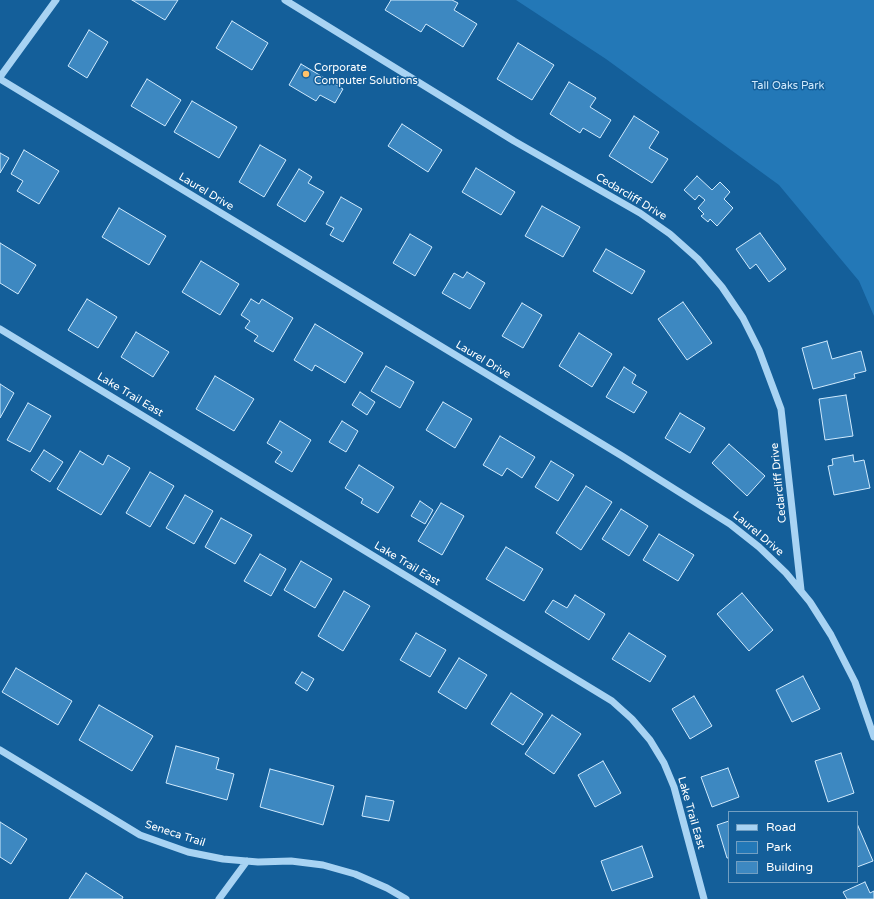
<!DOCTYPE html>
<html>
<head>
<meta charset="utf-8">
<style>
	body { margin:0 }
	#map { position:relative; width:874px; height:899px; overflow:hidden; background:#145f9a; font-family:"Varela Round",sans-serif }
	canvas { display:block }
	.legend { position:absolute; left:728px; top:811px; width:130px; height:72px; box-sizing:border-box; background:#145f9a; border:1px solid #729fc2; margin:0; padding:5px 7px; list-style:none; font-size:12px; color:#fff }
	.legend li { display:flex; align-items:center; gap:8px; height:20px }
	.legend b { width:20px; border:1px solid #729fc2 }
</style>
</head>
<body>
<div id="map">
<canvas width="874" height="899"></canvas>
<ul class="legend">
<li><b style="height:5px;background:#a8d3f3"></b>Road</li>
<li><b style="height:11px;background:#2378b7"></b>Park</li>
<li><b style="height:11px;background:#3d88c1"></b>Building</li>
</ul>
</div>
<script>
const ctx = document.querySelector('canvas').getContext('2d');
ctx.lineJoin = 'round';
function paint(path, color) { ctx.fillStyle = color; ctx.fill(path, 'evenodd'); }
const shape = rows => new Path2D(rows.map(r => 'M' + r).join(''));
function trace(path, color, width, dash) { ctx.strokeStyle = color; ctx.lineWidth = width; ctx.lineCap = dash ? 'butt' : 'round'; ctx.setLineDash(dash || []); ctx.stroke(path); }
function drawText(font, color, halo, rows, align = 'center') {
  ctx.font = font + ' "Varela Round",sans-serif'; ctx.lineWidth = 3; ctx.setLineDash([]); ctx.textBaseline = 'middle'; ctx.strokeStyle = halo; ctx.fillStyle = color; for (const [text, x, y, turn = 0] of rows) {
    ctx.save(); ctx.translate(x, y); ctx.rotate((+turn || 0) * Math.PI / 180); ctx.textAlign = isNaN(turn) ? turn : align; if (halo) ctx.strokeText(text, 0, 0); ctx.fillText(text, 0, 0); ctx.restore();
  }
}
const green = shape([
	[516,0,874,0,874,316,859,281,779,185,606,59]
]);
const building = shape([
	[132,0,178,0,165,20,132,0],
	[391,0,452,0,458,3,454,10,477,24,463,47,426,24,421,32,385,10,391,0],
	[232,21,268,43,252,70,216,48,232,21],
	[89,30,108,42,87,78,68,66,89,30],
	[518,43,554,65,532,100,497,79,518,43],
	[301,64,343,89,335,103,320,95,316,101,289,85,301,64],
	[147,79,181,100,165,126,131,106,147,79],
	[569,82,596,98,590,107,611,120,600,138,583,128,580,133,550,114,569,82],
	[192,101,237,127,219,158,174,132,192,101],
	[634,116,659,132,649,148,668,159,652,183,609,156,634,116],
	[402,124,442,150,428,172,388,146,402,124],
	[260,145,286,160,264,197,239,182,260,145],
	[24,150,59,171,39,204,17,191,23,181,11,174,24,150],
	[0,153,9,158,0,173,0,153],
	[476,168,515,192,501,215,462,192,476,168],
	[299,169,312,177,308,183,324,192,305,222,277,205,299,169],
	[697,176,712,190,720,182,730,192,724,199,733,208,717,226,710,219,708,222,701,216,704,214,698,208,705,200,699,195,695,200,684,190,697,176],
	[341,197,362,209,343,242,330,235,334,228,326,224,341,197],
	[542,206,580,227,563,257,525,236,542,206],
	[119,208,166,236,149,265,102,237,119,208],
	[760,233,786,269,769,282,756,264,750,269,736,249,760,233],
	[410,234,432,247,415,276,393,263,410,234],
	[0,243,36,265,18,294,0,283,0,243],
	[606,249,645,271,632,294,593,271,606,249],
	[201,261,239,284,220,315,182,292,201,261],
	[467,272,485,283,470,309,442,293,454,273,463,278,467,272],
	[87,299,117,317,98,348,68,330,87,299],
	[251,299,259,304,262,299,293,318,273,352,254,341,258,336,245,328,250,321,241,315,251,299],
	[683,302,712,343,687,360,658,319,683,302],
	[522,303,542,315,523,348,502,336,522,303],
	[315,324,363,353,345,383,315,365,312,371,294,360,315,324],
	[136,332,169,352,153,377,121,357,136,332],
	[579,333,612,354,592,387,559,366,579,333],
	[827,341,832,359,861,351,866,371,854,374,855,378,813,389,802,348,827,341],
	[386,366,414,382,400,408,371,391,386,366],
	[624,367,636,375,632,383,647,392,634,413,606,397,624,367],
	[215,376,254,399,234,431,196,409,215,376],
	[0,384,14,393,0,418,0,384],
	[360,392,375,402,367,415,352,405,360,392],
	[846,395,853,436,825,440,819,399,846,395],
	[443,402,472,419,455,448,426,430,443,402],
	[28,403,51,416,30,452,7,440,28,403],
	[680,413,705,428,690,453,665,438,680,413],
	[280,421,311,440,292,472,275,462,282,452,267,443,280,421],
	[342,421,358,431,346,452,329,442,342,421],
	[500,436,535,457,522,478,507,468,502,476,483,465,500,436],
	[729,444,765,476,747,496,712,463,729,444],
	[44,450,63,462,50,482,31,470,44,450],
	[80,451,103,465,108,455,130,468,101,515,57,489,80,451],
	[853,455,854,462,864,460,870,488,834,495,828,466,833,465,832,459,853,455],
	[551,461,574,475,558,501,535,487,551,461],
	[359,465,394,487,378,513,361,503,363,499,345,488,359,465],
	[150,472,174,486,150,527,126,513,150,472],
	[586,486,612,502,581,550,556,533,586,486],
	[185,495,213,511,194,544,166,528,185,495],
	[420,501,433,510,425,524,411,516,420,501],
	[441,503,464,516,442,555,418,541,441,503],
	[621,509,648,526,629,556,602,539,621,509],
	[221,518,252,535,235,564,205,547,221,518],
	[659,534,694,555,678,581,643,560,659,534],
	[506,547,543,569,524,601,486,579,506,547],
	[260,554,286,569,271,596,244,581,260,554],
	[301,561,332,579,315,608,284,590,301,561],
	[344,591,370,606,343,651,318,636,344,591],
	[742,593,773,630,749,651,717,614,742,593],
	[575,595,605,614,589,640,545,612,553,600,567,608,575,595],
	[416,633,446,650,430,677,400,660,416,633],
	[629,633,666,656,650,682,612,659,629,633],
	[459,658,487,675,466,709,438,692,459,658],
	[16,668,72,701,58,725,2,692,16,668],
	[302,672,314,679,307,691,295,683,302,672],
	[803,676,820,709,792,722,776,690,803,676],
	[511,693,543,714,523,745,491,724,511,693],
	[694,696,712,726,690,739,672,709,694,696],
	[99,705,153,736,132,771,79,740,99,705],
	[552,715,581,734,554,774,525,754,552,715],
	[176,746,219,758,216,769,234,774,227,800,166,783,176,746],
	[841,753,854,793,828,802,815,761,841,753],
	[603,761,621,793,595,807,578,775,603,761],
	[728,768,739,797,712,807,701,777,728,768],
	[270,769,334,786,323,825,260,807,270,769],
	[366,796,394,801,389,821,362,816,366,796],
	[729,821,729,858,727,858,717,825,729,821],
	[0,822,27,839,11,864,0,857,0,822],
	[858,826,873,861,857,867,857,827,858,826],
	[642,846,653,877,612,891,601,861,642,846],
	[86,873,123,897,122,899,69,899,86,873],
	[865,882,870,893,874,891,874,899,847,899,843,892,865,882]
]);
const minor = shape([
	[285,0,514,141,640,213,670,234,698,259,722,287,743,318,759,350,781,409,801,590],
	[0,77,56,0],
	[0,79,622,456,730,524,759,547,786,573,810,602,831,635,855,682,874,737],
	[0,329,612,701,632,719,650,740,664,763,674,787,704,899],
	[0,750,140,835,188,852,223,859,258,862,291,861,323,865,355,874,387,888,406,899],
	[219,899,247,861]
]);
const markers = [
	[306,74,4,"#ffc26a"]
];
const poiNames = [
	["Corporate",314,68],
	["Computer Solutions",314,81]
];
const parkNames = [
	["Tall Oaks Park",788,86]
];
const streetNames = [
	["Laurel Drive",206,192,31],
	["Cedarcliff Drive",631,197,31],
	["Laurel Drive",483,360,31],
	["Lake Trail East",130,395,31],
	["Cedarcliff Drive",779,483,-96],
	["Laurel Drive",758,534,40],
	["Lake Trail East",407,564,31],
	["Lake Trail East",691,813,74],
	["Seneca Trail",175,834,18]
];
paint(green, '#2378b7');
paint(building, '#3d88c1');
trace(building, '#d0eafd', 1);
trace(minor, '#a8d3f3', 7);
for (const [x, y, r, color] of markers) { const dot = new Path2D(); dot.arc(x, y, r, 0, 2 * Math.PI); ctx.fillStyle = color; ctx.fill(dot); trace(dot, '#145f9a', 1.5); }
drawText('11px', '#fff', '#145f9a', poiNames, 'left');
drawText('11px', '#d0eafd', '#145f9a', parkNames);
drawText('11px', '#fff', '#145f9a', streetNames);
</script>
</body>
</html>
